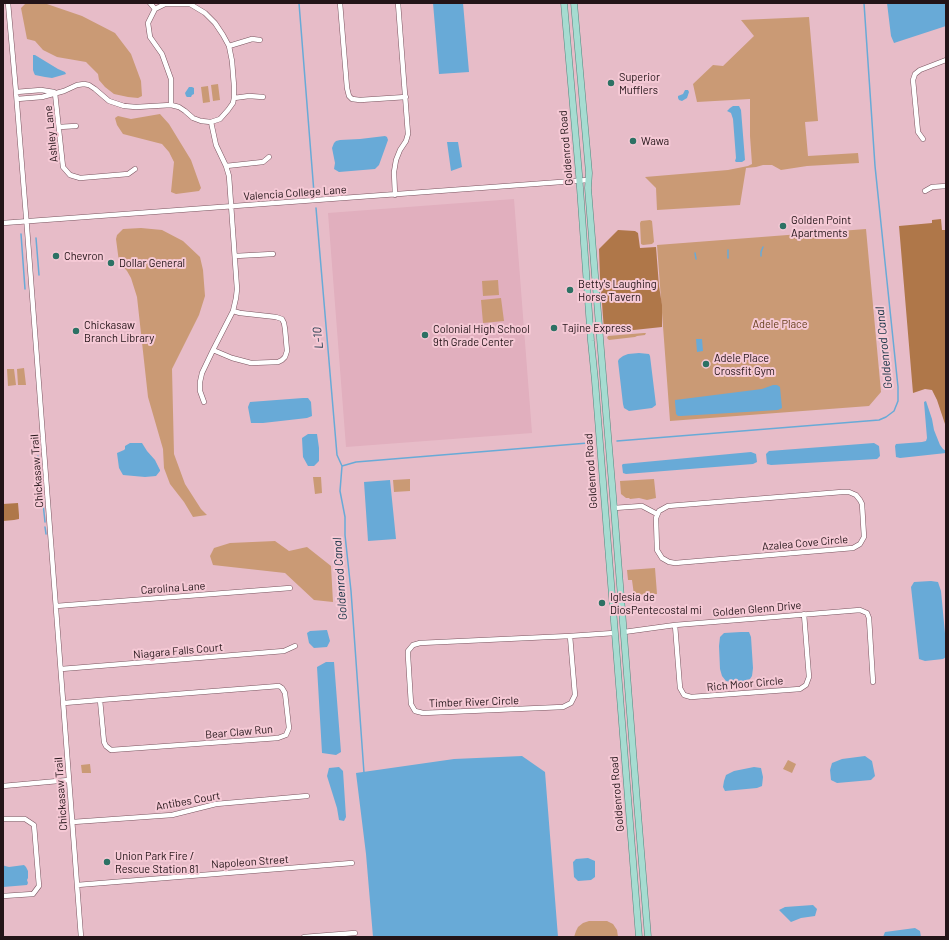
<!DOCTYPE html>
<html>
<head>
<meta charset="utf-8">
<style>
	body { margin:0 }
	#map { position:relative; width:949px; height:940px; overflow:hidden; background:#e7bcc8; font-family:Barlow,sans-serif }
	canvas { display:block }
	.frame { position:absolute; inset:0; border:4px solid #231418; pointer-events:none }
</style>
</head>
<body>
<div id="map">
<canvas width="949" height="940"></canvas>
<div class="frame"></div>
</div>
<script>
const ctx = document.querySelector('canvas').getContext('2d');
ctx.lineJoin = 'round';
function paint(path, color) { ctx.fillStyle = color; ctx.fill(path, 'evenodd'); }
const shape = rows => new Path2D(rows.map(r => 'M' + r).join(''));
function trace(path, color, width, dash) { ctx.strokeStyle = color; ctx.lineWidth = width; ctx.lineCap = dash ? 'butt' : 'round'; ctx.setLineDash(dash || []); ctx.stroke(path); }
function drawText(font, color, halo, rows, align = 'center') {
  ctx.font = font + ' Barlow,sans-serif'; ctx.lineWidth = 4; ctx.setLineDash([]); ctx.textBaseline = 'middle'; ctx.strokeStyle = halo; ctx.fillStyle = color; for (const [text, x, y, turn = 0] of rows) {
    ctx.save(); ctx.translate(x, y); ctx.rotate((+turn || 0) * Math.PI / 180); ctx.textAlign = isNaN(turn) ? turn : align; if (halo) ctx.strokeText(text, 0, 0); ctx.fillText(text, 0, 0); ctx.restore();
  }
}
const built = shape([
	[514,199,532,433,346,447,328,213]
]);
const green = shape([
	[26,3,44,3,82,16,115,33,131,54,141,81,142,96,138,98,128,97,114,94,105,87,99,80,98,74,86,62,57,57,43,50,35,41,27,39,21,8],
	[809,17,818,121,805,122,808,156,858,153,859,163,807,166,781,170,772,165,763,165,756,167,746,168,740,205,657,210,656,188,645,177,728,170,748,166,752,164,750,136,750,99,697,102,693,84,713,65,723,66,754,36,741,20],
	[218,84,220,100,213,101,211,85],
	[208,86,210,102,203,103,201,87],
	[160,114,169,124,191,160,201,188,199,191,176,194,171,192,174,162,169,152,162,144,123,134,117,125,115,118,118,116,131,119],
	[650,220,652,221,654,242,652,244,643,245,641,244,640,223,641,221],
	[141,228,162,230,183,241,200,257,203,270,205,296,199,315,172,369,174,454,185,484,201,509,207,515,193,517,184,502,170,484,164,468,163,449,148,397,137,297,131,278,127,271,119,262,116,239,117,235,123,229],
	[866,229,881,392,869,406,670,421,657,245],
	[498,280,499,295,483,296,482,281],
	[501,298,504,321,483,323,481,300],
	[644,333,646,333,645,335,637,336,635,337,609,340,607,338,608,336],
	[24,368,26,385,18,385,17,369],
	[7,369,14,369,16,385,8,386],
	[313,477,321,477,322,493,315,494],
	[410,479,410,491,394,492,393,480],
	[654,479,656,498,647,500,639,498,630,499,629,498,626,498,621,494,620,481],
	[275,541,289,551,307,547,331,566,333,602,314,600,285,573,213,565,210,556,214,548,230,543],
	[655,568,657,594,634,595,632,580,628,580,627,570],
	[788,760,796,764,792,773,783,769],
	[90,764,91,773,82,773,81,765],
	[589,921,607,921,613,924,617,930,618,937,574,937,576,931,578,927,583,923]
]);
const forest = shape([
	[941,219,942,230,946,230,946,427,937,400,932,390,925,389,913,393,899,226,932,223,932,220],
	[618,230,635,231,638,233,640,248,656,247,659,286,662,305,662,327,615,332,607,332,604,330,600,277,599,249],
	[18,503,19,515,19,519,14,520,3,521,3,504]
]);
const water = shape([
	[433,3,463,3,469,72,439,74],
	[887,3,946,3,946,26,894,43,891,36],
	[33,55,35,55,58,69,65,72,66,74,52,78,45,77,35,75,34,73,33,70],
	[189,87,192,87,194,88,194,94,192,95,191,97,187,97,186,96,185,93],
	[685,90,688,90,689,92,687,98,682,101,679,100,678,98,678,96,683,94],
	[733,106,739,106,741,110,745,160,742,162,736,162,735,161,736,158,733,119,731,113,727,111,730,108],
	[385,136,387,137,388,140,379,165,375,169,339,172,334,169,335,163,332,148,334,143,336,141,340,140,360,139],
	[447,142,458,142,462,167,451,171],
	[696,339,702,339,703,351,697,352],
	[639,353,649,354,650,356,656,405,652,408,629,411,624,408,623,404,618,361,619,359,623,356,628,354],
	[773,385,777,385,780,387,782,408,778,410,681,416,678,416,676,414,675,402,675,400,762,389],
	[303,398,308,398,311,402,312,416,307,418,263,423,251,423,248,407,250,402],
	[926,401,932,419,934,430,940,445,943,449,946,451,946,453,900,458,896,457,895,446,896,444,922,442,926,441,927,438,924,402],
	[308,434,317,434,319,448,319,461,314,466,308,466,303,457,302,438],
	[130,443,142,443,147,451,155,460,160,470,160,471,156,476,145,477,123,475,119,468,117,453,124,450,125,449,125,446],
	[874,443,879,446,880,456,877,459,771,465,767,464,766,454,769,451],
	[751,452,756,454,757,462,753,464,626,474,623,473,622,465,623,464],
	[390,480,396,539,368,541,364,482],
	[931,581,938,582,941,591,946,644,946,657,943,659,925,661,919,659,911,587,914,582],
	[327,630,330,641,327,647,314,648,309,643,307,633,310,631],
	[741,632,749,632,751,637,753,668,752,676,750,679,739,682,731,682,726,681,722,676,720,669,719,646,720,637,724,633],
	[326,662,334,662,341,752,336,755,322,753,317,667],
	[522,756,545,772,558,937,373,937,366,854,356,773,454,759],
	[865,756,872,761,875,776,871,780,837,783,831,780,830,770,832,763,842,759],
	[339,767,343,771,346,817,344,821,339,820,337,808,327,776,329,768],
	[754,767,761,768,763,777,762,786,757,788,725,791,723,787,724,781,726,775,734,771],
	[588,858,595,861,595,877,591,880,578,881,574,877,573,862,576,859],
	[3,865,5,866,9,867,24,865,26,867,28,871,28,878,27,880,28,883,27,885,3,887],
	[813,905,817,909,815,916,801,918,791,922,779,910,785,907],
	[915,928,920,931,921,937,883,937,885,932]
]);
const stream = shape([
	[299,3,314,193],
	[316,208,337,455,342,466,340,491,345,517,345,535,351,591,364,773],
	[21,234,25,289],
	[36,238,39,275],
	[728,250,728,258],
	[695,253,696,259],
	[761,256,761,252,763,247],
	[617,441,879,420,886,417,894,411,898,401,898,387,875,166,864,3],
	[38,456,45,522],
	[342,466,356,462,588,443],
	[45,527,46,534]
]);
const minor = shape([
	[8,3,16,92,27,228,81,937],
	[150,3,155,9],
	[340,3,347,88,349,96,352,99,360,100,406,97],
	[229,46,252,39,260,40],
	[16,92,41,90,54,92],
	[55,93,63,167,70,175,80,178,128,174,135,169],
	[234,98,249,96,263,97],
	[17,99,42,97,64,91,77,85,84,84,89,85,95,89,109,101,124,106,136,107,171,105,179,107,185,111,193,118,201,121,211,122,220,119,228,110,233,103,234,98,234,86,232,61,229,46,223,35,215,23,205,13,190,4,165,4,155,9,148,23,150,37,162,54,171,79,171,105],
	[59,127,76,126],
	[923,139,918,132,913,80,915,74,920,70,946,60],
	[226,166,263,162,269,157],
	[925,191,932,187,946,186],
	[395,195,394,172,396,160,400,150,406,141,408,134,398,3],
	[3,223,588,180],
	[235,256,273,254],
	[213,350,232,358,251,363,278,362,282,360,285,357,287,351,285,329,284,323,282,319,276,317,240,313,233,311],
	[204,402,200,391,200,382,202,373,213,350,233,311,236,298,237,289,229,176,226,166,216,145,211,122],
	[842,492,849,492,856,495,860,500,862,504,864,537,860,544,853,548,675,563,669,562,662,558,657,550,656,518,659,511,668,506,842,492],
	[614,508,642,506,657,514],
	[56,606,290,588],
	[675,625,680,688,684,695,691,697,800,689,806,685,809,677,804,614],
	[624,632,675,625,860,610,867,613,869,618,873,682],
	[570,636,575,695,571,703,563,707,423,713,415,711,411,704,408,656,408,651,413,645,420,643,570,636,614,633],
	[61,669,284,651,295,646],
	[64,703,100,700,279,686,282,688,285,693,289,728,286,735,278,738,111,750,106,746,104,742,100,700],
	[3,786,69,780],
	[3,819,25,819,34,825,39,886,33,894,3,896],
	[73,822,172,815,216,804,307,796],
	[77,885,352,863],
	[304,937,355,933]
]);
const major = shape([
	[564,3,579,174,591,341,595,381,639,937],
	[574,3,589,173,588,188,602,363,614,508,637,802,648,937]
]);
const markers = [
	[611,83,4,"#2c7164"],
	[633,141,4,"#2c7164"],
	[783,226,4,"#2c7164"],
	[56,256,4,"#2c7164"],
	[111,263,4,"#2c7164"],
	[570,290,4,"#2c7164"],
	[554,328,4,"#2c7164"],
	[76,331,4,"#2c7164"],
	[425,335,4,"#2c7164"],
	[706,364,4,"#2c7164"],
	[602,603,4,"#2c7164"],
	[107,862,4,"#2c7164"]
];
const poiNames = [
	["Superior",619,77],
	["Mufflers",619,90],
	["Wawa",641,141],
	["Golden Point",791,220],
	["Apartments",791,233],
	["Chevron",64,256],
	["Dollar General",119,263],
	["Betty's Laughing",578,284],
	["Horse Tavern",578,297],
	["Chickasaw",84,325],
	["Branch Library",84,338],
	["Tajine Express",562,328],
	["Colonial High School",433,329],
	["9th Grade Center",433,342],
	["Adele Place",714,358],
	["Crossfit Gym",714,371],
	["Iglesia de",610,597],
	["DiosPentecostal mi",610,610],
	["Union Park Fire /",115,856],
	["Rescue Station 81",115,869]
];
const streetNames = [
	["Ashley Lane",51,134,-96],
	["Goldenrod Road",566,148,-95],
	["Valencia College Lane",295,193,-4],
	["Chickasaw Trail",37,471,-94],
	["Goldenrod Road",591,471,-94],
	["Azalea Cove Circle",805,543,-5],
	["Carolina Lane",173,588,-4],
	["Golden Glenn Drive",757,609,-5],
	["Niagara Falls Court",178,651,-5],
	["Rich Moor Circle",745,684,-5],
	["Timber River Circle",474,702,-2],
	["Bear Claw Run",239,732,-5],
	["Chickasaw Trail",61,794,-94],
	["Goldenrod Road",617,794,-95],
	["Antibes Court",188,801,-10],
	["Napoleon Street",250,862,-4]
];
const parkNames = [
	["Adele Place",780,324]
];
const waterNames = [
	["L-10",318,338,-95],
	["Goldenrod Canal",884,348,-96],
	["Goldenrod Canal",340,579,-94]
];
paint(built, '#e1afbe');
paint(green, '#ca9a75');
paint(forest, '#af7749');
paint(water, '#68aad7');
trace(stream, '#68aad7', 1.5);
trace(minor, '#79545f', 5.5);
trace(major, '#52867d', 7);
trace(minor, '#fff', 4.5);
trace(major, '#a6dcd1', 6);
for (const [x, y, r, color] of markers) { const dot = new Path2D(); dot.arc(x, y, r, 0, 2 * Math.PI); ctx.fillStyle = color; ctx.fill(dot); trace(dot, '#f5c9d5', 1.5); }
drawText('11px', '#231418', '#f5c9d5', poiNames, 'left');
drawText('11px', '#231418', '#f5c9d5', streetNames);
drawText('11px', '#663e1b', '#f5c9d5', parkNames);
drawText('italic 12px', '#112f42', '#f5c9d5', waterNames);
</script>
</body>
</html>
